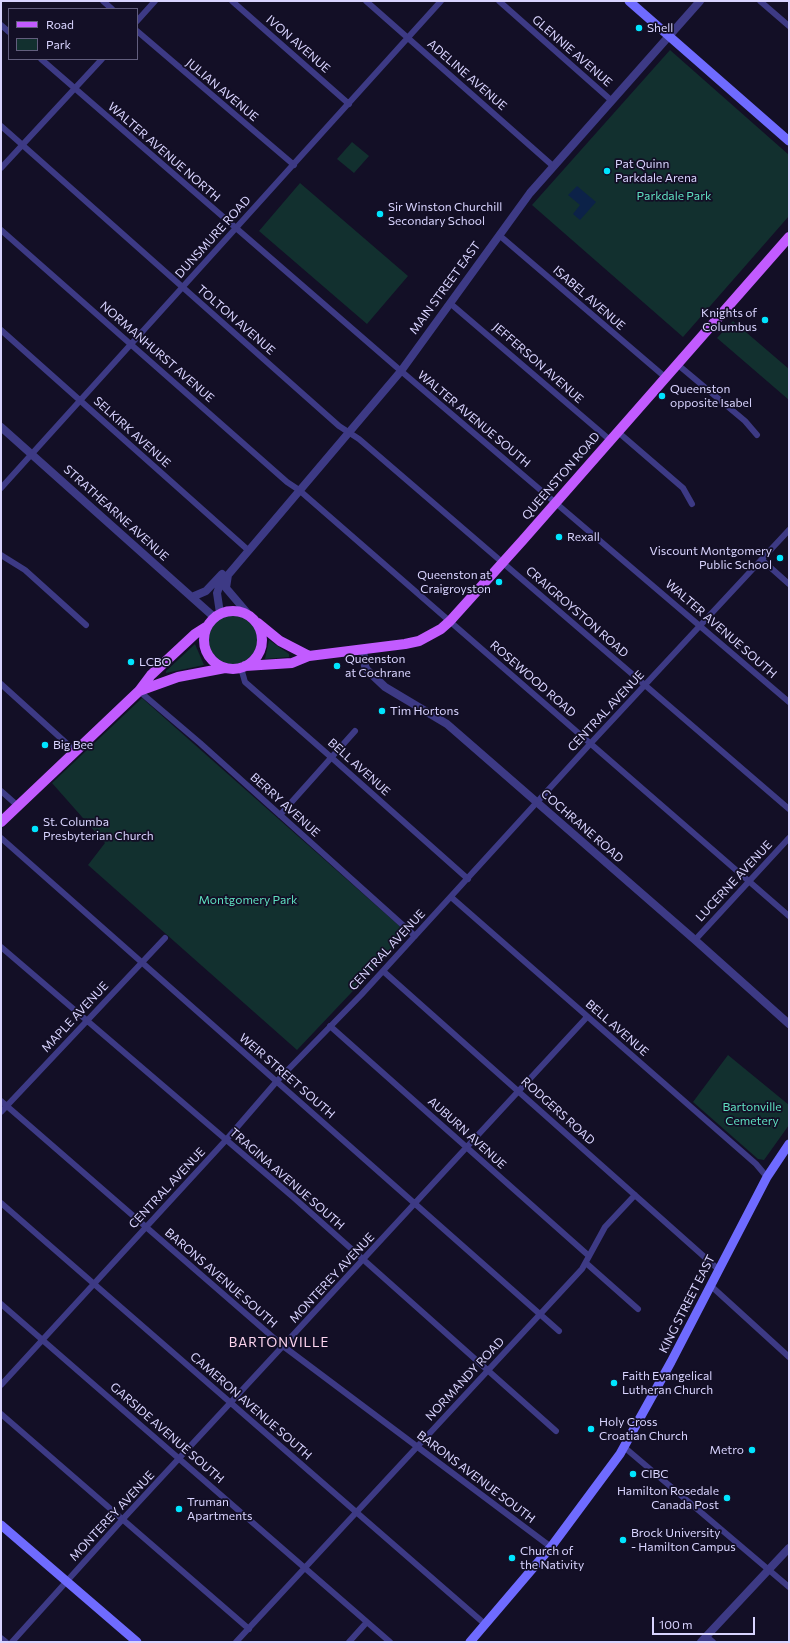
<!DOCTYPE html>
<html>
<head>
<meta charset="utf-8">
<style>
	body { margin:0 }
	#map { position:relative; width:790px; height:1643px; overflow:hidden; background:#130f26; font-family:Commissioner,sans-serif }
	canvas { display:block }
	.frame { position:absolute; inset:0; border:2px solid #d9d4ff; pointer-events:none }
	.legend { position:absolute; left:8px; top:8px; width:130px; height:52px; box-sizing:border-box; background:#130f26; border:1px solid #625e7d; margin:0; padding:5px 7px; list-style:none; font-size:12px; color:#d9d4ff }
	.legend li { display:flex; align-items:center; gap:8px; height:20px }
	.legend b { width:20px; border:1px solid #625e7d }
	.scale { position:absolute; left:652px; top:1617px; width:103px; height:18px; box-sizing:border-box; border:2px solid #d9d4ff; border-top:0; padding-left:5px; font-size:12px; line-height:14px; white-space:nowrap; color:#d9d4ff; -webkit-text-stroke:3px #130f26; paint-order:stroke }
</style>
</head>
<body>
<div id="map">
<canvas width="790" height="1643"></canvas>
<div class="frame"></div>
<ul class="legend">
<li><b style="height:5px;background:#c25bff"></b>Road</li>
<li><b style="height:11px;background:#12302f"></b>Park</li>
</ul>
<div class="scale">100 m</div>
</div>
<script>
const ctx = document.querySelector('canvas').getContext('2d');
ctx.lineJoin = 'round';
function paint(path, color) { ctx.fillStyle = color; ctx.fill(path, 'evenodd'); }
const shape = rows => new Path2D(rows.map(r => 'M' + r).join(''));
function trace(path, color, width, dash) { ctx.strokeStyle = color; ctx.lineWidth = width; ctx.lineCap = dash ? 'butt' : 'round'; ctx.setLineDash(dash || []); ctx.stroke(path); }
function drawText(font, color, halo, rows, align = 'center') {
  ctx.font = font + ' Commissioner,sans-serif'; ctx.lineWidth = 3.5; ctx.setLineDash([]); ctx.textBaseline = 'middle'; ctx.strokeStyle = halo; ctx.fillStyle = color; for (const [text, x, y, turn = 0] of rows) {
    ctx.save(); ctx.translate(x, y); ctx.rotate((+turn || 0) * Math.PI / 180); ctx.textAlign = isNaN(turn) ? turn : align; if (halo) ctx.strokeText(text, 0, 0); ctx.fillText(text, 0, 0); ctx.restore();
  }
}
const green = shape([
	[670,50,789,155,789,216,683,337,532,205],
	[352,142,369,156,354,173,337,159],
	[300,183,408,276,367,324,259,231],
	[733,321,789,369,789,400,717,338],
	'208 640a25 25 0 1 1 50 0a25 25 0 1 1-50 0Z',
	[269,640,289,654,289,657,265,659],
	[195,644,204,665,166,673,166,671],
	[142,698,404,930,404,937,297,1050,88,865,105,843,52,783],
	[728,1055,789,1105,789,1125,764,1160,758,1159,693,1102]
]);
const water = shape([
	[577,186,596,202,580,220,573,214,580,205,568,195]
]);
const minor = shape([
	[103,1,112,9],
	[232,1,349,104],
	[366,1,553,166],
	[499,1,612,101],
	[760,1,789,26],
	[137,21,155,1],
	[1,25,9,32],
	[137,31,294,165],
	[41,59,401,371,789,702],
	[1,126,339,426,359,439,789,809],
	[1,168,102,59],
	[1,230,287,482,299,490,454,625,789,916],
	[499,235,665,377],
	[451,304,610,440],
	[1,330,248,550],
	[677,364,745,421,757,435],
	[618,432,683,488,692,504],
	[1,488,441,1],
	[1,555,25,570,86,625],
	[762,560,789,584],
	[241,668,245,682,332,758,468,879],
	[1,684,75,751],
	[139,691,200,743,415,936],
	[1,791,18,806],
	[280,815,355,731],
	[1,838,559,1331],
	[451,897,756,1164,767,1177],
	[695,940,789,838],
	[1,947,293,1197,556,1431],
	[383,971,718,1269],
	[330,1026,589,1256],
	[1,1101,283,1346,551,1547],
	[1,1112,165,938],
	[1,1203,486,1625],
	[586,1263,638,1309],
	[710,1285,789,1357],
	[1,1304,390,1642],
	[1,1385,226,1140,277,1081,361,995,590,744,789,530],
	[1,1414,249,1629],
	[624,1447,789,1587],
	[706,1636,713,1642],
	[1,1638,6,1642],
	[12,1642,122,1520,587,1017],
	[236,1642,582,1269,605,1227,635,1195],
	[349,1642,367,1622]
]);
const tertiary = shape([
	[1,427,214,617],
	[228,575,226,588,249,615],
	[192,597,206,591,222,574],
	[220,613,217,593,222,579,228,575,401,371,530,193,700,1],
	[363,650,365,666,367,670,385,687,447,724,695,940,789,1024],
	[701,1642,789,1548]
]);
const secondary = shape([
	[629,1,789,141],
	[1,1525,137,1642],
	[470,1642,551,1547,620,1454,671,1362,767,1177,789,1144]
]);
const primary = shape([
	'204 640a29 29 0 1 1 58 0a29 29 0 1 1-58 0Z',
	[258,623,280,641,309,656],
	[245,666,292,663,309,656,405,644,419,641,441,629,450,621,523,540,789,237],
	[139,691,178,677,225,668],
	[1,822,139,691,151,675,195,634,206,627]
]);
const markers = [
	[639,28,4,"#00e5ff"],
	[607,171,4,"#00e5ff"],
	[380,214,4,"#00e5ff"],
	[765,320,4,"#00e5ff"],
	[662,396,4,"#00e5ff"],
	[559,537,4,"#00e5ff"],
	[780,558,4,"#00e5ff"],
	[499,582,4,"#00e5ff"],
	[131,662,4,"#00e5ff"],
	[337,666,4,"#00e5ff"],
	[382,711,4,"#00e5ff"],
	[45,745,4,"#00e5ff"],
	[35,829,4,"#00e5ff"],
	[614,1383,4,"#00e5ff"],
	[591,1429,4,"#00e5ff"],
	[752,1450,4,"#00e5ff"],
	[633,1474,4,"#00e5ff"],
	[727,1498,4,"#00e5ff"],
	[179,1509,4,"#00e5ff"],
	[623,1540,4,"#00e5ff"],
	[512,1558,4,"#00e5ff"]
];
const poiNames = [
	["Shell",647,28],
	["Pat Quinn",615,164],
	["Parkdale Arena",615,178],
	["Sir Winston Churchill",388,207],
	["Secondary School",388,221],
	["Knights of",757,313,"right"],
	["Columbus",757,327,"right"],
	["Queenston",670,389],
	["opposite Isabel",670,403],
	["Rexall",567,537],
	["Viscount Montgomery",772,551,"right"],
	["Public School",772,565,"right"],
	["Queenston at",491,575,"right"],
	["Craigroyston",491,589,"right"],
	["Queenston",345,659],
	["at Cochrane",345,673],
	["LCBO",139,662],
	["Tim Hortons",390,711],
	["Big Bee",53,745],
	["St. Columba",43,822],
	["Presbyterian Church",43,836],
	["Faith Evangelical",622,1376],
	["Lutheran Church",622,1390],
	["Holy Cross",599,1422],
	["Croatian Church",599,1436],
	["Metro",744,1450,"right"],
	["CIBC",641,1474],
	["Hamilton Rosedale",719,1491,"right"],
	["Canada Post",719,1505,"right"],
	["Truman",187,1502],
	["Apartments",187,1516],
	["Brock University",631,1533],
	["- Hamilton Campus",631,1547],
	["Church of",520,1551],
	["the Nativity",520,1565]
];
const streetNames = [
	["IVON AVENUE",298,44,41],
	["GLENNIE AVENUE",572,51,41],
	["ADELINE AVENUE",467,75,41],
	["JULIAN AVENUE",222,90,40],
	["WALTER AVENUE NORTH",164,152,41],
	["DUNSMURE ROAD",213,237,-48],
	["MAIN STREET EAST",445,288,-54],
	["ISABEL AVENUE",589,298,41],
	["TOLTON AVENUE",236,320,41],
	["NORMANHURST AVENUE",157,352,41],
	["JEFFERSON AVENUE",538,363,41],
	["WALTER AVENUE SOUTH",474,419,40],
	["SELKIRK AVENUE",132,432,42],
	["QUEENSTON ROAD",561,476,-49],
	["STRATHEARNE AVENUE",116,513,42],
	["CRAIGROYSTON ROAD",577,612,41],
	["WALTER AVENUE SOUTH",721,629,41],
	["ROSEWOOD ROAD",533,679,41],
	["CENTRAL AVENUE",606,711,-47],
	["BELL AVENUE",359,767,42],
	["BERRY AVENUE",285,805,42],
	["COCHRANE ROAD",582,826,41],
	["LUCERNE AVENUE",734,881,-47],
	["CENTRAL AVENUE",387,950,-47],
	["MAPLE AVENUE",75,1017,-47],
	["BELL AVENUE",617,1028,41],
	["WEIR STREET SOUTH",287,1076,41],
	["RODGERS ROAD",558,1111,42],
	["AUBURN AVENUE",467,1133,42],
	["TRAGINA AVENUE SOUTH",287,1179,41],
	["CENTRAL AVENUE",167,1188,-47],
	["BARONS AVENUE SOUTH",221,1278,41],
	["MONTEREY AVENUE",332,1278,-47],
	["KING STREET EAST",687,1304,-63],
	["NORMANDY ROAD",465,1379,-47],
	["CAMERON AVENUE SOUTH",251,1406,41],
	["GARSIDE AVENUE SOUTH",167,1433,41],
	["BARONS AVENUE SOUTH",476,1477,37],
	["MONTEREY AVENUE",112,1516,-47]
];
const parkNames = [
	["Parkdale Park",674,196],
	["Montgomery Park",248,900],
	["Bartonville",752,1107],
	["Cemetery",752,1121]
];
const neighbourhoodNames = [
	["BARTONVILLE",279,1343]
];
paint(green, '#12302f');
paint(water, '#0c2248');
trace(minor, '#3d3a85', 6);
trace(tertiary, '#3d3a85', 8);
trace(secondary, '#6f6bff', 9);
trace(primary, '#c25bff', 10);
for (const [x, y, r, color] of markers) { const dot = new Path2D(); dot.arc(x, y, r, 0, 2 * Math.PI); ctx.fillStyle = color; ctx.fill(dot); trace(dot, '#130f26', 1.5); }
drawText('12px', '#d9d4ff', '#130f26', poiNames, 'left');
drawText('12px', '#d9d4ff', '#130f26', streetNames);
drawText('12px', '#5fe0c0', '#130f26', parkNames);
ctx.letterSpacing = '1px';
drawText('13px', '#ffd6f0', '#130f26', neighbourhoodNames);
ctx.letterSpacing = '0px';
</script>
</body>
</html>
